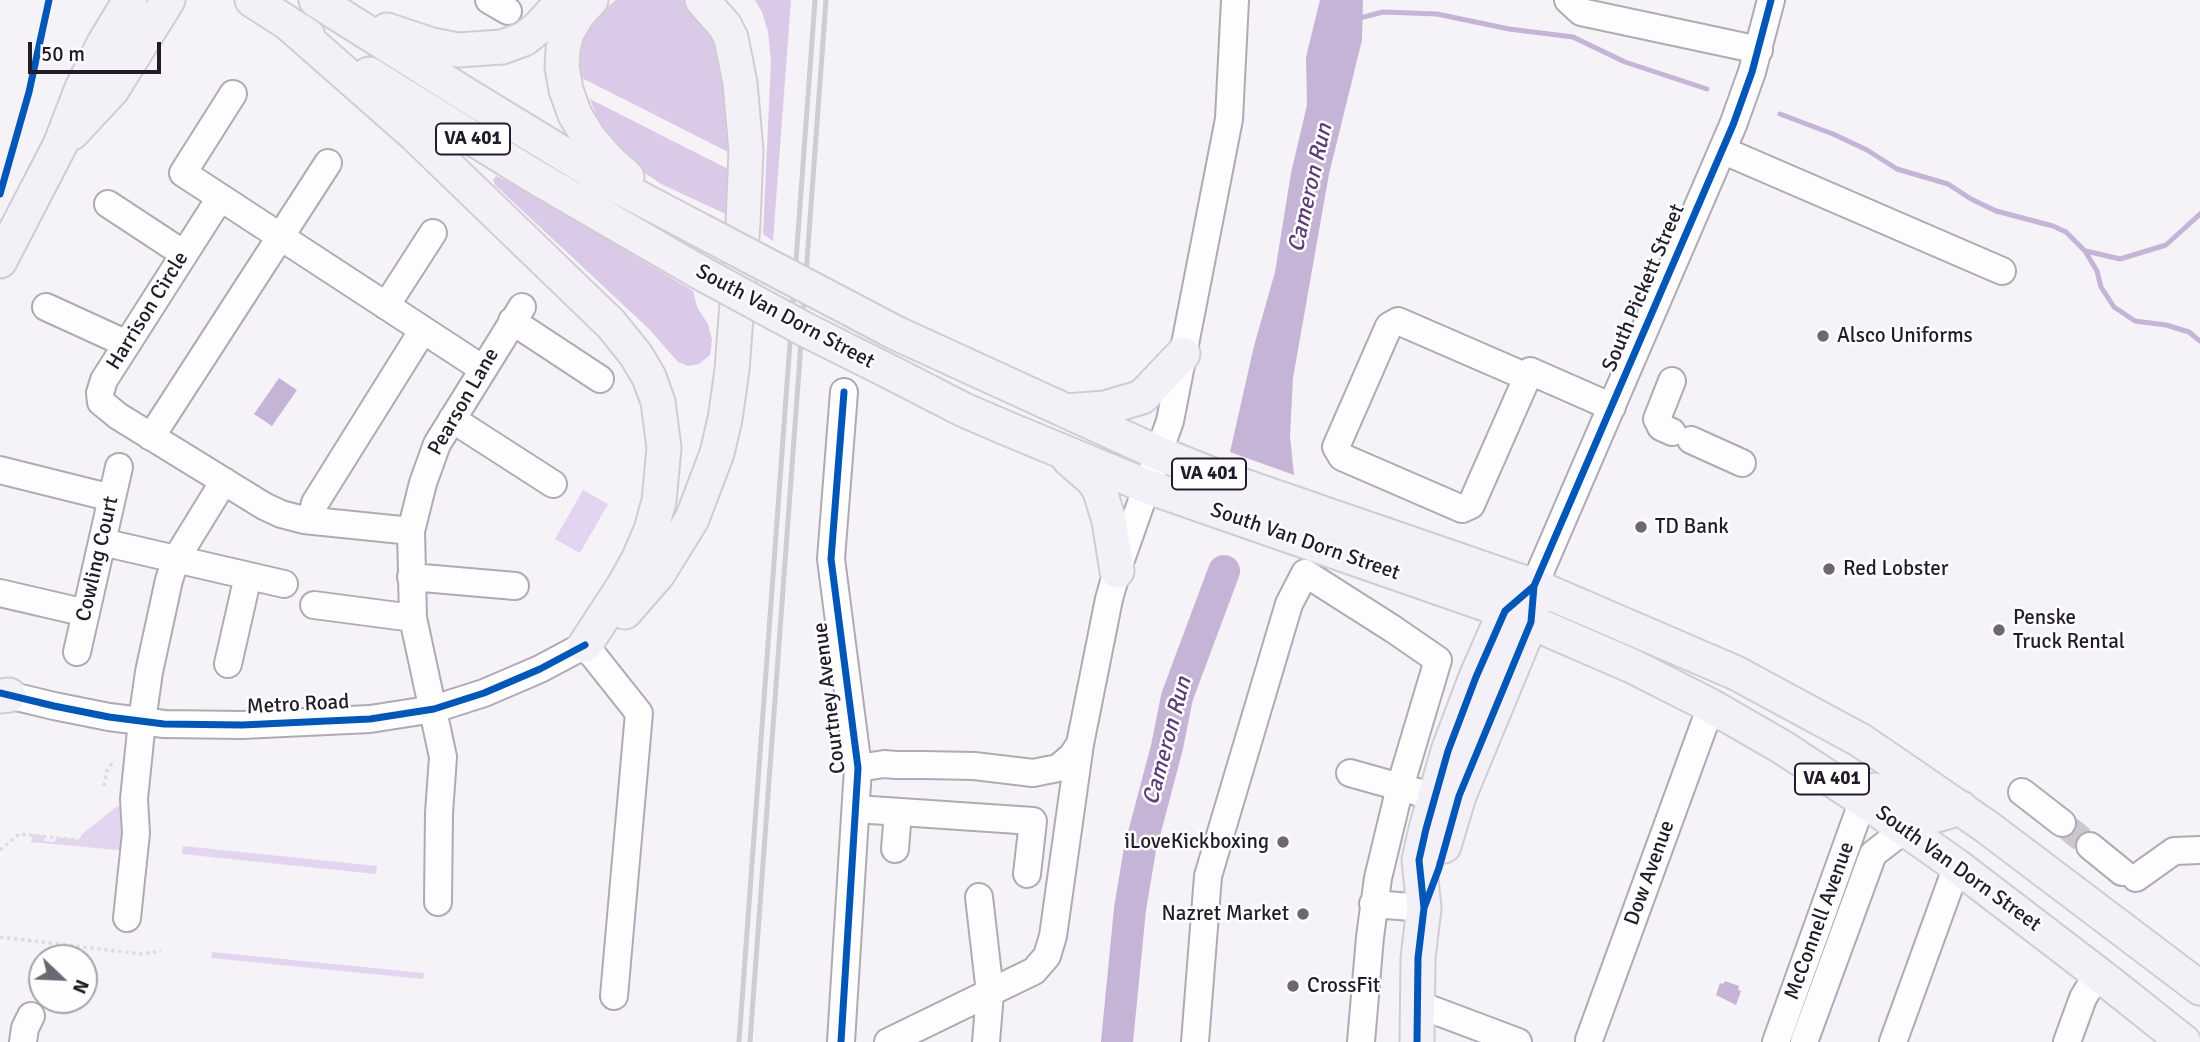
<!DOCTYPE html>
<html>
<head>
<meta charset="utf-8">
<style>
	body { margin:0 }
	#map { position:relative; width:2200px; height:1042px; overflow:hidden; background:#f5f2f8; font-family:Signika,sans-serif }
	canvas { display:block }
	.north { position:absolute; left:28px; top:944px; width:70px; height:70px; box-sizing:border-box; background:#fefefe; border:2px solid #a6a4a8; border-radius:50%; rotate:113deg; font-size:19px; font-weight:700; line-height:28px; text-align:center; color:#221c28 }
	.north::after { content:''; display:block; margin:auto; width:24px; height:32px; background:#6c6771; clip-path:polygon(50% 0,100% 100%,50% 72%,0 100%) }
	.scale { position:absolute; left:28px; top:42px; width:133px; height:32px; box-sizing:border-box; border:4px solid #221c28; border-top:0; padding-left:9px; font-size:21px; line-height:24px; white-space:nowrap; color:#221c28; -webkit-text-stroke:5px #fefefe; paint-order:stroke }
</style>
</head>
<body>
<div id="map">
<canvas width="2200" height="1042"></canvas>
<div class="north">N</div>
<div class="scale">50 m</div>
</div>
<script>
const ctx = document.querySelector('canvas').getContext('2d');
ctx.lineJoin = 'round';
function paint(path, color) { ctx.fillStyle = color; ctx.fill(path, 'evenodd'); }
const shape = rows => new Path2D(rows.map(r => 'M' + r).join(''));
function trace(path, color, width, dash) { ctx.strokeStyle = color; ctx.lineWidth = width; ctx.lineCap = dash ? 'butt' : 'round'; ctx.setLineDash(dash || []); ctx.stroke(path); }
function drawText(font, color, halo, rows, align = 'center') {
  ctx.font = font + ' Signika,sans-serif'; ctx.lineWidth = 5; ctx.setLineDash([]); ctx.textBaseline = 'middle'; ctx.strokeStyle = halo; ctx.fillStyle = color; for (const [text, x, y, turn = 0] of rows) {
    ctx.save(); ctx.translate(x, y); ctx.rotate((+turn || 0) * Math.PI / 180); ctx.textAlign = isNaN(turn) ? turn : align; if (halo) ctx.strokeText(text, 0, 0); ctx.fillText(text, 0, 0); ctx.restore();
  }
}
const green = shape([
	[583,490,608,504,580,553,555,539],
	[119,806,125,810,128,851,31,842,33,834,45,836,44,841,55,842,56,837,80,840,81,835,116,807],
	[183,846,377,866,376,874,182,854],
	[212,952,424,973,423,979,211,958]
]);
const forest = shape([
	[616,0,687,0,718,36,732,154,580,77,578,64,581,47,588,28,597,15],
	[755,0,791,0,773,241,763,234,771,61,768,32,762,12],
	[590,99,732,171,730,216,661,184,639,169,609,136,597,118],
	[496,176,520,187,693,291,697,307,708,324,712,340,710,355,699,364,688,366,678,362,649,329,495,185,493,180]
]);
const water = shape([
	[1320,0,1363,0,1362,40,1329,174,1293,378,1290,436,1294,475,1230,452,1254,346,1275,272,1291,173,1307,105,1306,57],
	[279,378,297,390,272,426,254,414],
	[1725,981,1739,986,1738,990,1741,991,1736,1005,1716,995,1720,983,1723,984]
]);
const stream = shape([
	[1356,19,1383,12,1437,14,1509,29,1573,37,1625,62,1707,89],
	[1780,114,1833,134,1867,150,1897,169,1948,184,1971,199,1996,211,2053,226,2066,232,2085,251,2097,271,2101,287,2114,307,2135,321,2166,325,2189,332,2200,341],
	[2086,251,2120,259,2166,245,2200,214]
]);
const river = shape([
	[1117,1042,1130,909,1140,849,1167,747,1177,697,1224,571]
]);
const minorTunnel = shape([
	[2062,823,2090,846]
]);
const path = shape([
	[104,786,107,771,114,760],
	[0,850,19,834,97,842,98,838],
	[0,937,142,954,161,951]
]);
const minor = shape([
	[489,0,508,11],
	[1568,0,1581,12,1759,50],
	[233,94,183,173,483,369],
	[1722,150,2002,271],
	[220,198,104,380,100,393,101,402,118,416,264,506,281,514,304,520,411,531],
	[108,204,184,254],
	[386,306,433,233],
	[46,307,127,344],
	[512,321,600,379],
	[1527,377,1398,321,1389,326,1336,447,1342,457,1462,509,1471,505,1530,371,1612,407],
	[452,419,553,484],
	[1672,432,1661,427,1657,419,1672,381],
	[151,437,328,163],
	[1691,440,1742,463],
	[0,470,112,498],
	[311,520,315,503,423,330],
	[102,542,284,584],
	[411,577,515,586],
	[1534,586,1733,125,1752,72,1771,0],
	[0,593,86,613],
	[314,605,413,618],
	[77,652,119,467],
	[228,664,248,576],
	[0,693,54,706,109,717,164,724,242,725,370,719,434,709,484,693,540,669,585,645,639,713,614,996],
	[858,768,884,764,896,765,924,765,974,766,1033,773,1058,768,1072,756,1080,744,1109,599,1117,571,1170,421,1229,119,1235,0],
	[1350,773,1435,797],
	[2022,792,2062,823],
	[856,809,1033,821,1027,874],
	[2090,846,2122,872],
	[895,849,898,812],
	[2136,878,2174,851,2200,850],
	[979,897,990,993,986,1042],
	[438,902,439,813,443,757,413,618,411,531,423,483,437,444,522,307],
	[1373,904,1424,908],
	[127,918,136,833,134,799,142,721,149,672,169,580,176,559,224,481],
	[1417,1004,1518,1042],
	[1589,1040,1711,706],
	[23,1042,25,1028,31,1016],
	[841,1042,858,768,831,559,844,392],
	[888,1042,1034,971,1047,956,1053,936,1080,744],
	[1195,1042,1208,876,1289,604,1305,573,1393,629,1438,660,1400,787,1378,878,1370,937,1361,1042],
	[1776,1042,1863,800],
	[1804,1042,1873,854,1895,837,1902,827],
	[1893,1042,1957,866],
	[2067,1042,2083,998,2098,973]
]);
const major = shape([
	[252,0,308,36],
	[316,0,465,94,611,183,700,230],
	[591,0,578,14,567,33,563,49,562,67,566,90,575,115,589,138,607,159,627,177],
	[289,24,413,133,611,324,636,355,649,377,658,402,664,448,659,501,651,530,638,560,624,585,585,645],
	[387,30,432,45,458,50,502,47,524,39,538,28,564,0],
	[369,74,532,175,699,272],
	[72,133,112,90,168,0],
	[0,261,60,145,82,88,103,45,130,0],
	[896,333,1158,453,1218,477,1534,586,1736,673,1860,740,1907,772,1987,827,2200,988],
	[892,373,964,410,1013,431,1146,486,1505,611,1632,666,1711,706,1782,747,1869,804,1957,866,2106,980,2184,1042],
	[1066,411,1105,408,1142,397,1183,354],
	[1069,459,1093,480,1100,491,1109,521,1117,571],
	[625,612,658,574,692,519,717,453,725,419,732,370,743,223,746,151,740,83,731,38,725,26,702,0],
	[0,696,9,695],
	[1875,790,1883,791,1925,813,1937,815,1961,808],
	[1444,846,1459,796,1531,622,1533,602],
	[1417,1042,1418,958,1424,908,1419,860,1426,829,1448,751,1476,677,1505,611,1521,596]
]);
const rail = shape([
	[739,1042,815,0],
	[750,1042,826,0]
]);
const majorBridge = shape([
	[700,230,896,333],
	[699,272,806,330,892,373]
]);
const cycleway = shape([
	[0,194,29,92,49,0],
	[0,693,54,706,109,717,164,724,242,725,370,719,434,709,484,693,540,669,585,645],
	[1424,908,1439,868,1459,796,1531,622,1534,586,1733,125,1752,72,1771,0],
	[841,1042,858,768,831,559,844,392],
	[1417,1042,1418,958,1424,908,1419,860,1426,829,1448,751,1476,677,1505,611,1534,586]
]);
const markers = [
	[1823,336,7,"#6c6771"],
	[1641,527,7,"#6c6771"],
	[1829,569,7,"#6c6771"],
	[1999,630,7,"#6c6771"],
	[1283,842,7,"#6c6771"],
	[1303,914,7,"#6c6771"],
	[1293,986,7,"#6c6771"]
];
const shields = [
	[473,139,74],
	[1209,474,74],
	[1832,779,74]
];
const shieldNames = [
	["VA 401",473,139],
	["VA 401",1209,474],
	["VA 401",1832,779]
];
const streetNames = [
	["South Pickett Street",1644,288,-67],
	["Harrison Circle",148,311,-58],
	["South Van Dorn Street",785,317,28],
	["Pearson Lane",464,402,-60],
	["South Van Dorn Street",1305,542,19],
	["Cowling Court",98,559,-77],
	["Courtney Avenue",830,698,-97],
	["Metro Road",298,705,-3],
	["South Van Dorn Street",1958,869,36],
	["Dow Avenue",1650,873,-70],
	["McConnell Avenue",1820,921,-70]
];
const poiNames = [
	["Alsco Uniforms",1837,336],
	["TD Bank",1655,527],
	["Red Lobster",1843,569],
	["Penske",2013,618],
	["Truck Rental",2013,642],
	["iLoveKickboxing",1269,842,"right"],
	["Nazret Market",1289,914,"right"],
	["CrossFit",1307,986]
];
const waterNames = [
	["Cameron Run",1311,188,-77],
	["Cameron Run",1168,741,-75]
];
paint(green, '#e3d5f0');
paint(forest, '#dacae8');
paint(water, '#c6b4d6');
trace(stream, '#c6b4d6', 5);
trace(river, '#c6b4d6', 32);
trace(minorTunnel, '#cbc7ce', 26, [26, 13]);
trace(minor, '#afaab3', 30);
trace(major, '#cfcdd2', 37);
trace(path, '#ddddde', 3.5, [3.5, 3.5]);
trace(minor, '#fefdfe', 26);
trace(major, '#f4f0f8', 33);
trace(rail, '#cecdcf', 5);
trace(majorBridge, '#cfcdd2', 37, []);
trace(majorBridge, '#f4f0f8', 33);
trace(cycleway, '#0057b8', 7);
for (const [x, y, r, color] of markers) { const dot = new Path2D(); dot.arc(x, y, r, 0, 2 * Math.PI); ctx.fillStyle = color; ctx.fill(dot); trace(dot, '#fefefe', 2.5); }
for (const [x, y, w] of shields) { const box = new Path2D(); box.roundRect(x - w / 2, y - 15.5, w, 31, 5); ctx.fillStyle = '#fefefe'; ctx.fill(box); trace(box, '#221c28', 2); }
drawText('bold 19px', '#221c28', null, shieldNames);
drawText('21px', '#221c28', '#fefefe', streetNames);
drawText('21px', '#221c28', '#fefefe', poiNames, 'left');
drawText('italic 23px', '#5d3d78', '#fefefe', waterNames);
</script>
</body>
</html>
